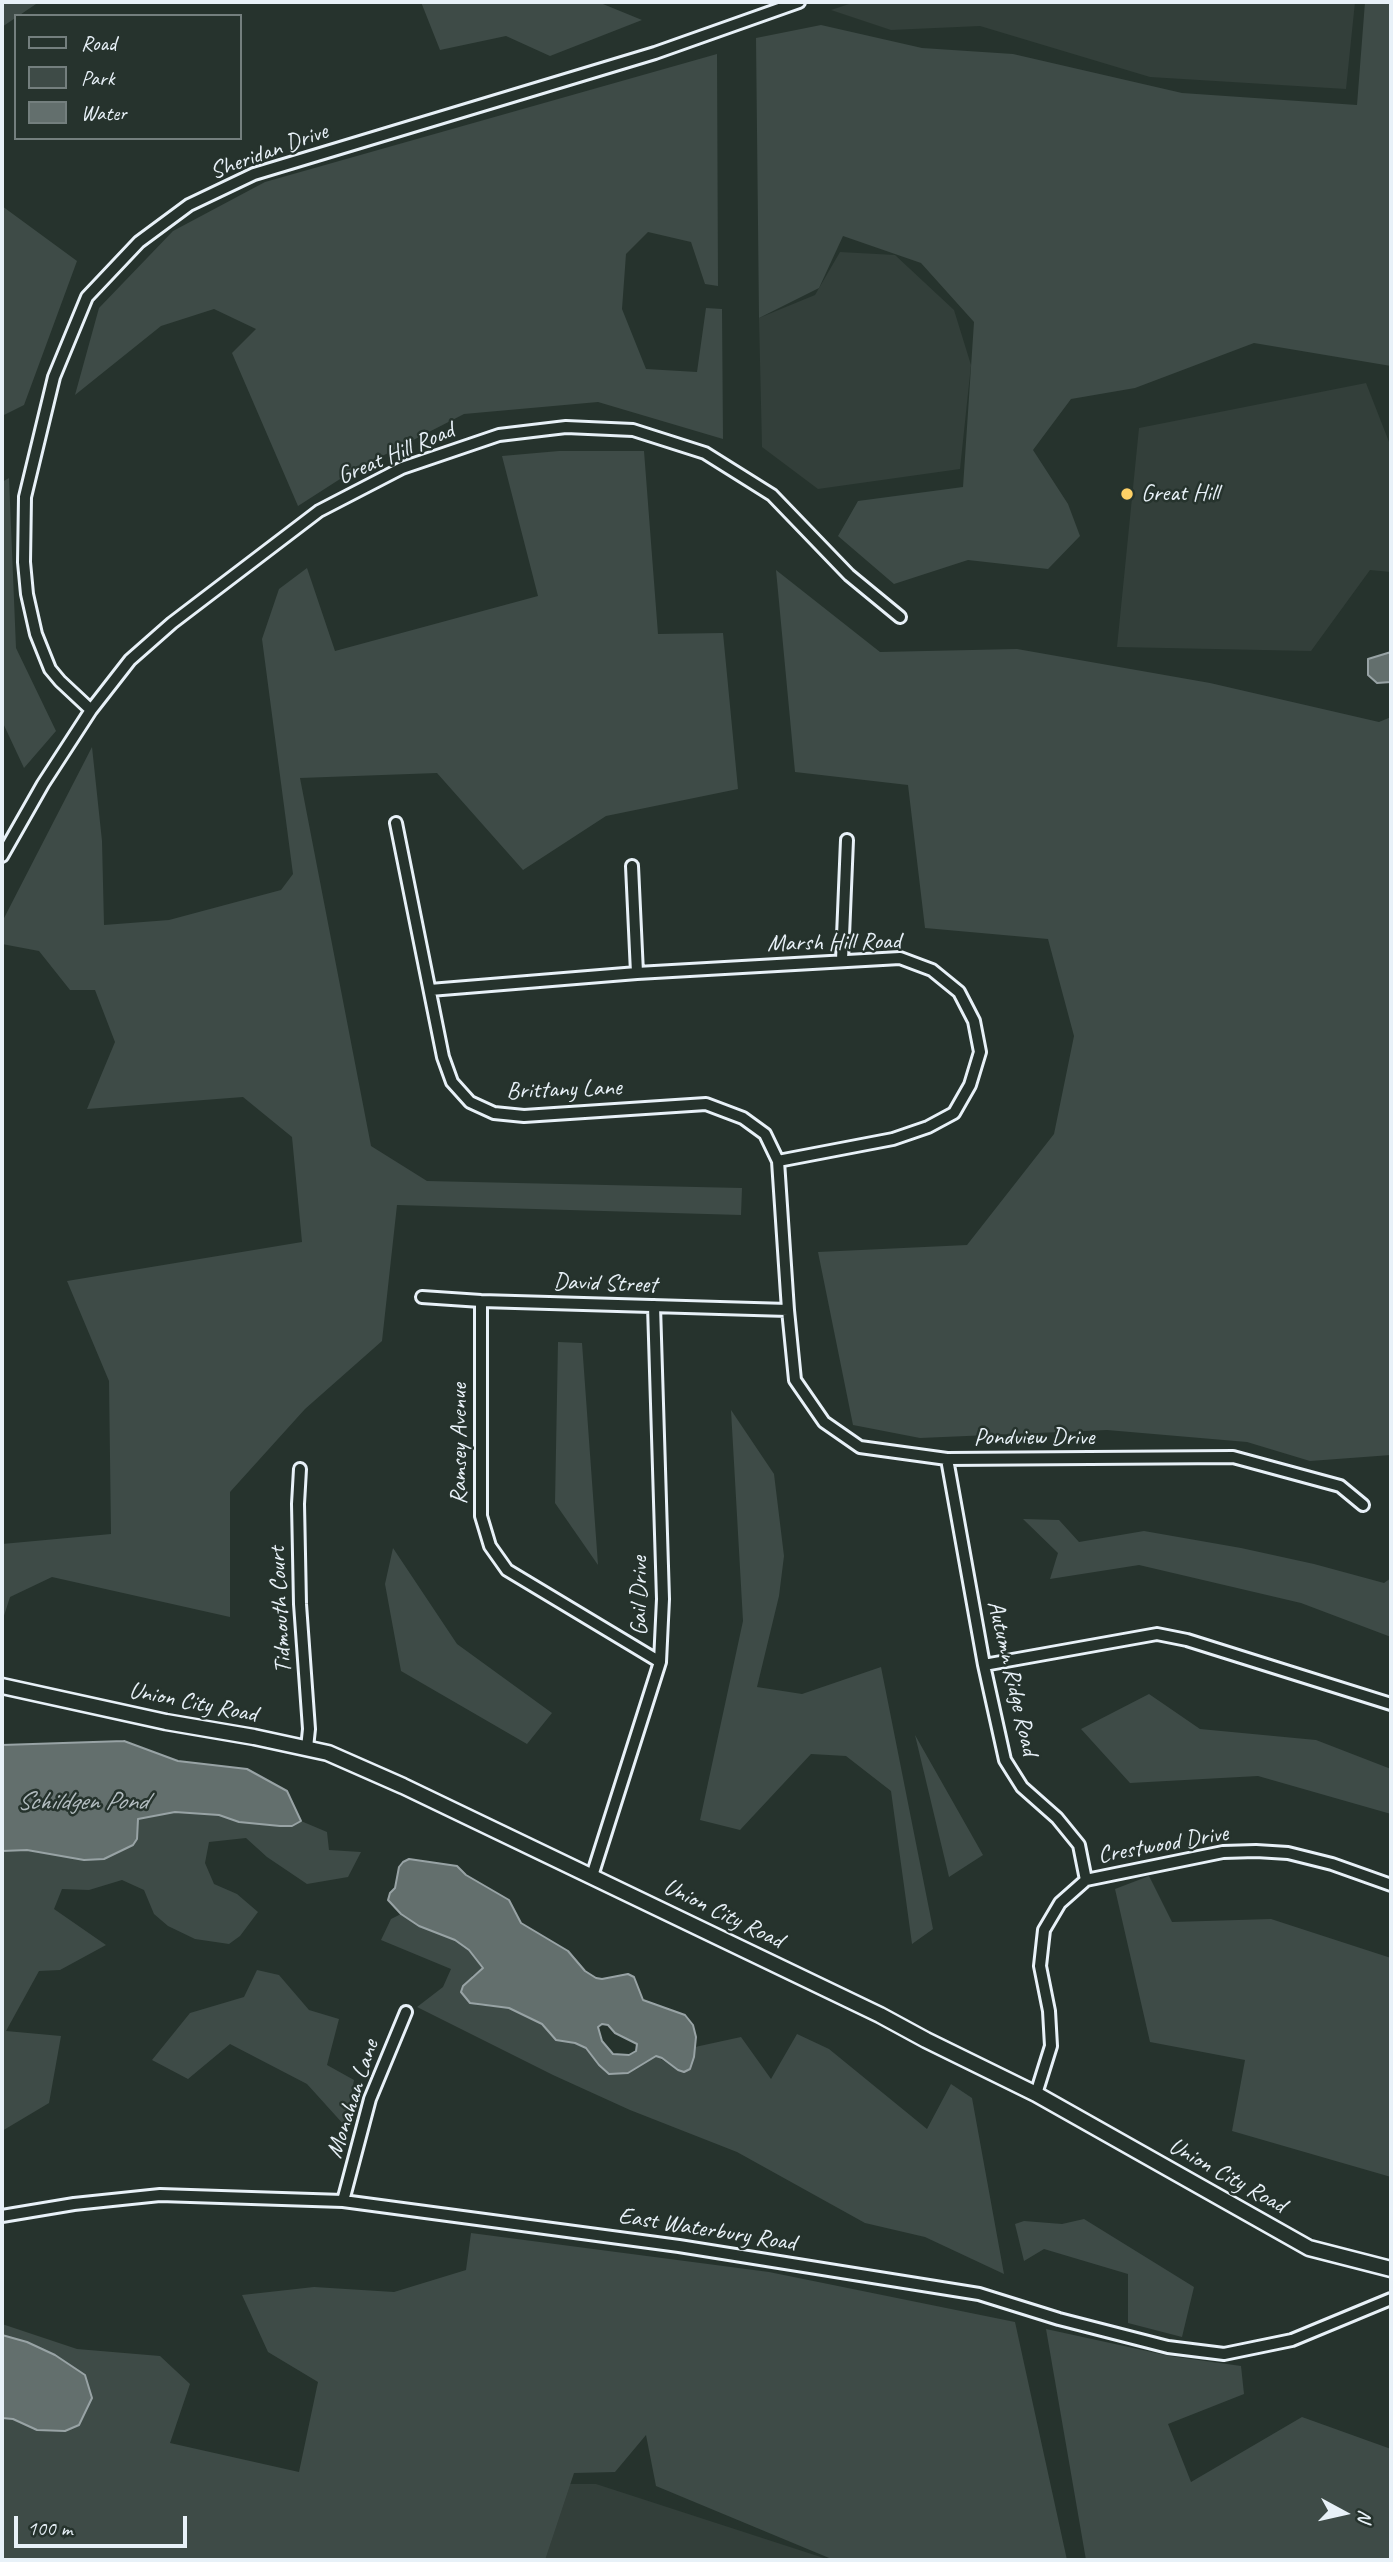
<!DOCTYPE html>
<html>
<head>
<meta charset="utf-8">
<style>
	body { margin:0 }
	#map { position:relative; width:1393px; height:2562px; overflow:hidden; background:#26332d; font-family:Caveat,sans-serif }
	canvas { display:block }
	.frame { position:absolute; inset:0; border:4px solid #e8f1f8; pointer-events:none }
	.legend { position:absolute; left:14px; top:14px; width:228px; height:126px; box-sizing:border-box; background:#26332d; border:2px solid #747f7e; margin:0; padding:9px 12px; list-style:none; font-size:21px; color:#e8f1f8 }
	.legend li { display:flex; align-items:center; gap:14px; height:35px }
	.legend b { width:35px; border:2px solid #747f7e }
	.north { position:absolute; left:1309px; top:2478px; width:70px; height:70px; -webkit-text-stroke:5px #26332d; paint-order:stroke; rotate:98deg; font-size:19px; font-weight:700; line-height:28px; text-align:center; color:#e8f1f8 }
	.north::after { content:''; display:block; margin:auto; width:24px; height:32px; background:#e8f1f8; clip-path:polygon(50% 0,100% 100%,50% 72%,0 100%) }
	.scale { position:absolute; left:14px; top:2516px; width:173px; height:32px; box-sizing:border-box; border:4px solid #e8f1f8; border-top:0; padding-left:9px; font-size:21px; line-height:24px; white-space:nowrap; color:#e8f1f8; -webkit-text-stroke:5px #26332d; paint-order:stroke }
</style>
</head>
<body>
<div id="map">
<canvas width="1393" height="2562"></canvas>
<div class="frame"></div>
<ul class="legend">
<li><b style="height:9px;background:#26332d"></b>Road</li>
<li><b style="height:19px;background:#3e4b47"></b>Park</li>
<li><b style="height:19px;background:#636f6d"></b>Water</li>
</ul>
<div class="north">N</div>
<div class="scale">100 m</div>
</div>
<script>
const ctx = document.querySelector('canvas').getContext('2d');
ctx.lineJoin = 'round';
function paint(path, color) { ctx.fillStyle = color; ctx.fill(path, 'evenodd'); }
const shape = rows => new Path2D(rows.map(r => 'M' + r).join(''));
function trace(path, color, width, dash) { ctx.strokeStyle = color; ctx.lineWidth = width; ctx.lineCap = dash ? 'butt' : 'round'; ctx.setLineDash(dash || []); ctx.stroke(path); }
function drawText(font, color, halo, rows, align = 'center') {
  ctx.font = font + ' Caveat,sans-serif'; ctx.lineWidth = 5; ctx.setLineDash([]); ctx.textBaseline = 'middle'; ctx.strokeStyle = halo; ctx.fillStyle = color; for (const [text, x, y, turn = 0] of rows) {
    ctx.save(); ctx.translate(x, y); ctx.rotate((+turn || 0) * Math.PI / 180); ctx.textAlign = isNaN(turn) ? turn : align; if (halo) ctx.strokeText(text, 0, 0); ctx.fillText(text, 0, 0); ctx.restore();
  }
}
const built = shape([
	[855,2,1355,2,1346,89,1150,77,980,26,891,30,831,10],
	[840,252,895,255,954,310,971,365,960,469,818,489,762,447,759,318,815,295],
	[1366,383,1391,447,1391,572,1370,570,1311,651,1117,647,1139,428],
	[567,2484,596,2484,830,2560,543,2560]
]);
const green = shape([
	[2,2,39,2,2,27],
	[421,2,598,2,642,20,550,56,506,36,440,50],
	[1365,2,1391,2,1391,366,1254,343,1135,388,1071,399,1033,450,1068,504,1080,536,1048,569,968,560,894,584,838,536,858,501,963,487,974,322,921,263,843,236,819,288,759,318,756,38,821,25,922,48,1013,54,1182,93,1357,105],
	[717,54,718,286,705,284,691,242,648,232,626,254,622,309,646,369,697,372,706,308,722,309,723,439,598,402,464,414,351,472,298,506,232,353,256,329,214,309,161,326,75,395,99,308,173,231,265,182],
	[2,206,77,261,24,405,2,416],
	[559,451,644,451,658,634,723,633,738,789,606,816,523,870,437,773,300,778,371,1146,427,1181,742,1188,741,1215,397,1205,382,1341,305,1409,230,1492,230,1617,52,1577,10,1597,2,1622,2,1544,111,1534,109,1381,67,1281,302,1242,292,1137,243,1097,87,1109,115,1042,95,990,70,990,39,951,2,944,2,922,92,747,102,841,104,925,169,920,281,890,293,874,262,639,279,589,307,568,335,651,538,596,502,456],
	[9,478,16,648,56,731,24,768,2,721,2,482],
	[776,570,880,652,1017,649,1210,683,1379,722,1391,717,1391,1455,1310,1461,1247,1442,1107,1430,920,1438,853,1425,818,1252,967,1245,1054,1134,1074,1036,1048,939,925,928,908,785,795,772],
	[558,1342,582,1343,598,1565,555,1503],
	[731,1410,774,1474,784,1556,779,1596,757,1687,802,1694,881,1667,933,1929,912,1944,891,1791,846,1756,811,1754,740,1830,700,1820,743,1621],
	[1023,1519,1059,1520,1079,1542,1144,1531,1241,1548,1314,1564,1384,1583,1391,1578,1391,1637,1301,1603,1139,1565,1050,1579,1058,1553],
	[393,1548,457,1644,552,1713,527,1744,401,1671,385,1584],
	[1149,1694,1200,1729,1316,1740,1391,1769,1391,1814,1258,1776,1130,1783,1081,1729],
	[915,1735,983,1855,949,1877],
	[175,1812,219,1815,245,1822,280,1826,292,1826,301,1821,327,1832,329,1850,361,1852,348,1877,307,1884,267,1857,246,1838,209,1842,205,1863,214,1884,237,1894,258,1912,240,1936,229,1944,195,1939,168,1926,154,1914,144,1890,122,1880,89,1890,62,1889,54,1909,106,1945,60,1970,39,1971,6,2031,61,2036,49,2103,2,2131,2,1851,27,1850,84,1860,104,1859,133,1845,137,1839,138,1819],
	[1149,1876,1172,1922,1271,1919,1391,1958,1391,2177,1232,2131,1245,2060,1150,2042,1115,1889],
	[401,1914,419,1926,455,1940,469,1950,483,1968,472,1976,476,2005,509,2008,542,2024,551,2035,586,2048,599,2065,628,2073,656,2056,678,2070,694,2057,695,2047,741,2037,771,2079,797,2034,829,2049,927,2129,951,2084,972,2098,1004,2274,925,2237,865,2223,737,2152,630,2110,553,2075,417,2007,443,1987,451,1969,381,1940,391,1919],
	[257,1970,279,1975,309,2010,339,2019,327,2065,354,2080,345,2126,307,2084,230,2044,188,2079,152,2060,190,2013,244,1997],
	[1084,2219,1194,2287,1182,2337,1128,2323,1128,2274,1044,2249,1024,2261,1015,2224,1024,2221,1062,2224],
	[471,2233,769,2272,1015,2322,1067,2560,834,2560,656,2486,646,2435,615,2472,574,2473,545,2560,2,2560,2,2324,77,2349,160,2356,190,2384,170,2443,299,2472,318,2382,268,2352,242,2295,314,2287,394,2292,466,2270],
	[1046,2329,1170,2356,1241,2366,1244,2394,1168,2424,1191,2482,1302,2417,1391,2449,1391,2560,1086,2560]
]);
const water = shape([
	[1391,652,1391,682,1377,683,1368,675,1368,659,1391,652],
	[124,1741,178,1761,247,1769,287,1791,301,1821,292,1826,280,1826,239,1822,219,1815,175,1812,138,1819,137,1839,133,1845,104,1859,84,1860,27,1850,2,1851,2,1745,124,1741],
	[409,1859,457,1866,466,1875,509,1900,521,1923,568,1951,585,1971,596,1978,602,1979,628,1974,634,1977,643,2000,685,2015,693,2025,696,2037,694,2057,690,2069,684,2072,678,2070,662,2058,656,2056,628,2073,609,2074,599,2065,586,2048,575,2043,556,2040,542,2024,509,2008,470,2003,461,1992,463,1986,483,1968,469,1950,455,1940,419,1926,401,1914,388,1900,390,1893,395,1888,399,1867,403,1862,409,1859],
	[602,2024,608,2025,615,2033,637,2044,636,2051,629,2055,613,2054,602,2041,598,2027,602,2024],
	[2,2335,27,2342,55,2355,85,2375,92,2398,79,2425,65,2431,37,2430,13,2419,2,2418,2,2335]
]);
const street = shape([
	[91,710,60,681,50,669,36,634,27,594,24,562,25,497,54,377,87,297,139,242,189,205,254,174,655,53,799,2],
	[396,823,443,1057,452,1082,470,1102,494,1113,524,1116,706,1104,743,1118,765,1134,778,1161,788,1310,795,1380,824,1422,860,1447,947,1459,1233,1457,1340,1486,1363,1505],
	[2,856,43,784,91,710,130,660,172,623,319,511,402,468,499,435,566,427,633,430,705,453,772,495,849,575,900,617],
	[632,866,637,973],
	[842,960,847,840],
	[430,990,637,973,900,958,932,970,959,992,974,1021,980,1052,970,1085,954,1113,928,1127,893,1139,778,1161],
	[422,1297,481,1301,788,1310],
	[481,1301,481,1516,490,1546,507,1570,660,1662],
	[947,1459,984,1665,1005,1760,1022,1787,1057,1818,1079,1845,1086,1880],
	[300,1469,298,1504,300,1604,309,1729,307,1748],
	[984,1665,1157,1634,1187,1640,1391,1704],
	[592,1876,660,1662,663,1599,654,1306],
	[1036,2094,1051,2046,1049,2011,1040,1966,1044,1930,1060,1903,1086,1880,1223,1852,1256,1851,1288,1853,1332,1864,1391,1885],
	[343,2201,370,2099,406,2012],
	[2,2216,74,2204,160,2195,343,2201,679,2246,979,2294,1059,2319,1168,2347,1224,2354,1292,2340,1391,2299]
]);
const secondary = shape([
	[2,1686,166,1722,254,1737,328,1753,403,1786,880,2015,926,2040,1036,2094,1309,2248,1391,2269]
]);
const markers = [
	[1127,494,7,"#ffd166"]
];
const streetNames = [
	["Sheridan Drive",269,152,-20],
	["Great Hill Road",396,454,-23],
	["Marsh Hill Road",834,943,-1],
	["Brittany Lane",564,1090,-2],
	["David Street",605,1284,2],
	["Pondview Drive",1034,1438],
	["Ramsey Avenue",460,1444,-90],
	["Gail Drive",640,1596,-90],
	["Tidmouth Court",281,1610,-93],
	["Autumn Ridge Road",1012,1678,77],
	["Union City Road",193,1703,11],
	["Crestwood Drive",1163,1845,-10],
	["Union City Road",723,1914,26],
	["Monahan Lane",353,2099,-72],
	["Union City Road",1227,2176,29],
	["East Waterbury Road",707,2230,9]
];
const poiNames = [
	["Great Hill",1141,494]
];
const waterNames = [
	["Schildgen Pond",82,1802]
];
paint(built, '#333f3a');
paint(green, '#3e4b47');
paint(water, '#636f6d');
trace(water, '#98a3a5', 2);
trace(street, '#e8f1f8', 16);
trace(secondary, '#e8f1f8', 19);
trace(street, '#26332d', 10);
trace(secondary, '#26332d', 14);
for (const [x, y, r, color] of markers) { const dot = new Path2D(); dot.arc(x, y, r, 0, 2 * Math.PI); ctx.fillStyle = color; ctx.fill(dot); trace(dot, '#26332d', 2.5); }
drawText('24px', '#e8f1f8', '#26332d', streetNames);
drawText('24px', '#e8f1f8', '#26332d', poiNames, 'left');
drawText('italic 26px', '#b3bdc0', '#26332d', waterNames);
</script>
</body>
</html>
